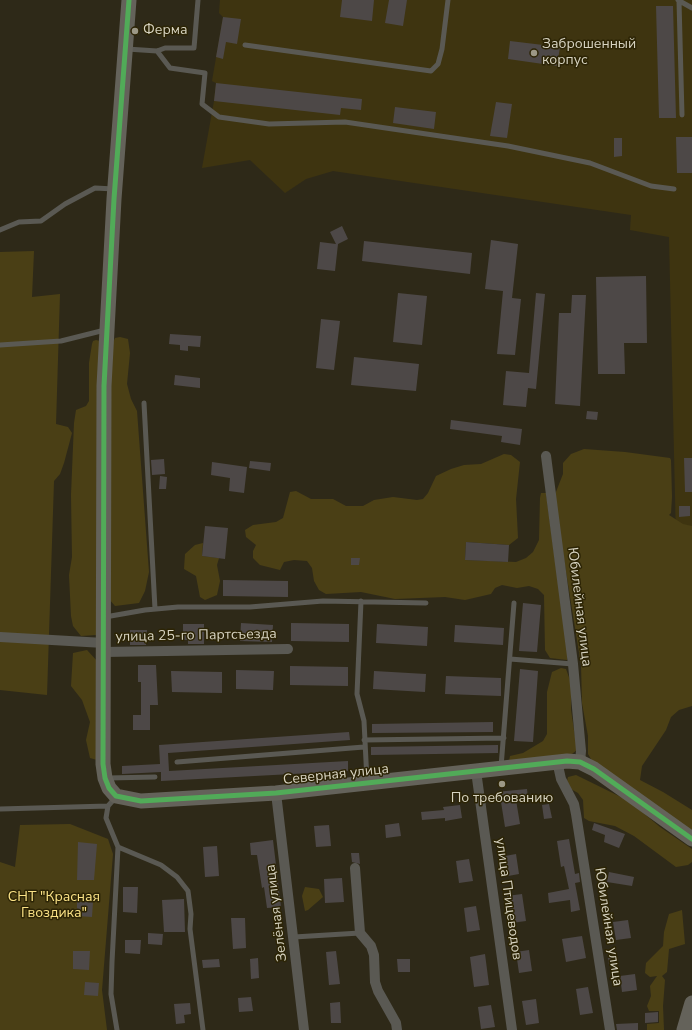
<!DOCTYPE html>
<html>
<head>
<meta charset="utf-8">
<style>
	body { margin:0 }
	canvas { display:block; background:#2e2918 }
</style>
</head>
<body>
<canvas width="692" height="1030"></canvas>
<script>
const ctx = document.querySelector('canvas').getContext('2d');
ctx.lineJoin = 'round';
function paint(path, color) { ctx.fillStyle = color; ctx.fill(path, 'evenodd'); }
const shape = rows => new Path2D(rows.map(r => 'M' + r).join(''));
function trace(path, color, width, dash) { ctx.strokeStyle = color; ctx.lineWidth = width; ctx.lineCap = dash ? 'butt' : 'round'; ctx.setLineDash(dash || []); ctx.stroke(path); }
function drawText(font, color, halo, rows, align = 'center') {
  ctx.font = font + ' "Nunito Sans",sans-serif'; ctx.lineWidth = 3; ctx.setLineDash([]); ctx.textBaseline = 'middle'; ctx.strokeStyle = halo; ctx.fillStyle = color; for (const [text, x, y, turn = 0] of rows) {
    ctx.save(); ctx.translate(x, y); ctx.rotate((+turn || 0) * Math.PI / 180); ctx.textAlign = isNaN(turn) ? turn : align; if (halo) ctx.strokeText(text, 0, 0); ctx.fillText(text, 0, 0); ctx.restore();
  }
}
const built = shape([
	[220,0,692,0,692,583,677,582,669,237,630,230,631,215,333,171,306,179,285,193,250,160,202,168,214,101,216,83,212,81,223,17,219,13]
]);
const green = shape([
	[34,251,32,297,60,294,56,424,68,427,72,433,64,463,60,474,54,481,47,695,0,690,0,252],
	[120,337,128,339,130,353,127,384,131,399,137,411,149,572,145,591,139,603,115,606,109,599,111,347,115,338],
	[96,340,100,341,96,635,81,636,73,626,71,616,69,575,72,557,71,495,74,423,76,410,86,406,89,401,89,363,92,344,93,341],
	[584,449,625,452,670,458,671,460,672,497,671,513,669,515,683,524,692,526,692,706,679,710,671,717,666,730,642,766,640,780,663,792,692,810,692,832,594,764,588,754,588,736,582,703,581,665,554,497,563,474,563,463,571,454],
	[504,454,511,455,520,462,516,499,518,538,509,545,466,542,465,560,516,562,526,558,533,552,539,540,540,498,541,493,546,493,568,657,567,660,550,658,545,650,544,595,538,589,529,586,517,588,502,585,495,588,491,594,465,600,445,597,395,599,361,592,326,594,319,590,314,581,312,568,307,561,294,560,284,562,280,570,260,565,253,558,253,551,256,545,246,537,245,530,253,525,276,522,283,518,290,492,296,491,311,499,333,499,346,506,363,506,374,500,393,497,417,500,423,499,428,493,436,476,451,469,464,465,481,464],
	[203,543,202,556,219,558,217,565,220,581,217,595,205,600,200,597,196,576,184,569,185,554,195,545],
	[87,650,98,662,97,760,90,758,86,740,90,722,82,700,71,686,73,653],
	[561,668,566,669,571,683,571,710,577,750,568,757,509,761,510,756,523,753,543,741,547,734,547,692,552,672],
	[576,775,629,801,660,827,692,849,692,862,688,865,676,867,634,836,615,826,589,821,584,818,583,800,578,793,571,789,567,781,568,777],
	[70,824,108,839,113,854,102,990,107,1030,0,1030,0,862,15,867,20,825],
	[305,887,319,889,323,897,308,910,305,911,302,896],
	[682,910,685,944,669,949,667,972,662,976,665,980,663,1006,664,1030,647,1030,647,1024,659,1023,659,1011,649,1011,647,1006,651,996,650,986,657,976,650,977,645,973,646,963,663,946,664,932,669,914]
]);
const building = shape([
	[342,0,374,0,372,21,340,17],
	[389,0,407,0,403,26,385,23],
	[656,6,673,6,676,118,659,118],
	[223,17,241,19,237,44,226,42,223,59,216,57],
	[510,41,560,47,557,66,508,59],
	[216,83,362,99,361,110,341,108,340,115,214,101],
	[496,102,512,104,507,138,490,136],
	[395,107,436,112,434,129,393,123],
	[676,137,692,137,692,173,677,173],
	[614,138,622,138,622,156,614,157],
	[342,226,348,239,338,244,335,271,317,269,320,242,336,244,330,232],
	[491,240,518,244,512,298,521,299,515,355,497,354,503,291,485,289],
	[364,241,472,253,470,274,362,261],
	[646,276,647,343,624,343,625,374,598,374,596,277],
	[398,293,427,296,422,345,393,342],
	[536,293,545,294,536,389,528,388,526,407,503,405,506,371,529,373],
	[572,295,586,295,580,406,555,404,559,313,571,313],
	[321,319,340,321,334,370,316,368],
	[170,334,201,336,200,347,188,346,188,351,180,350,180,345,169,344],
	[354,357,419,364,416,391,351,385],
	[175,375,200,378,200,388,174,385],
	[587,411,598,412,597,420,586,419],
	[451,420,522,429,520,445,501,442,502,436,450,429],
	[684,458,692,458,692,492,685,492],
	[164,459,165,474,152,475,151,460],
	[250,461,271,463,270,471,249,468],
	[212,462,247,467,244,493,229,491,230,478,211,475],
	[160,476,167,477,166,489,159,489],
	[679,506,690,506,690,516,679,517],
	[205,526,228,528,225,559,202,556],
	[466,542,509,545,508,562,465,560],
	[351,558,360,558,359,565,351,565],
	[223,580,288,581,288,597,223,596],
	[523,603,541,605,537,652,519,651],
	[241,623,273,625,272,642,240,641],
	[291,623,349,624,349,642,291,641],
	[183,624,204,624,204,644,188,644,188,640,183,640],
	[377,624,428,627,427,646,376,643],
	[455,625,504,628,503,645,454,642],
	[130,630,147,630,146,645,130,645],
	[138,665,156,665,158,705,150,705,150,730,133,730,133,715,141,715,141,682,138,682],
	[290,666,348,667,348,686,290,685],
	[520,669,538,671,533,742,514,741],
	[236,670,274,671,273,690,236,689],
	[171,671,222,672,222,693,172,692],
	[374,671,426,674,425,692,373,689],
	[446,676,501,678,501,696,445,694],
	[493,722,493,732,372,733,372,724],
	[349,732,350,740,168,753,169,771,348,761,348,771,161,781,161,772,122,774,122,766,160,764,159,745],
	[498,745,498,753,371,755,371,747],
	[527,789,528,799,516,800,520,824,505,827,501,802,497,802,496,792],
	[549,804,552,818,544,819,542,805],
	[460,805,462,818,445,821,445,818,422,820,421,812,444,810,443,807],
	[399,823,401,836,386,838,385,825],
	[594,823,625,834,619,848,604,842,605,835,592,830],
	[329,825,331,846,316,847,314,826],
	[569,839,575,874,579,873,580,882,575,883,580,910,571,912,570,900,549,903,548,893,569,889,564,866,561,867,557,841],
	[273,840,281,907,267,908,264,887,262,888,257,855,251,855,250,843],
	[78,842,97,844,94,880,77,880],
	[217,846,219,876,205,877,203,847],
	[351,853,359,853,360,864,352,862],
	[516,854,519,874,508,876,505,856],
	[469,859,473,881,459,883,456,861],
	[609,872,634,877,632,886,607,882],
	[342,878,344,902,325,903,324,879],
	[123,887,138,887,137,913,123,912],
	[522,894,526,921,511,923,507,896],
	[184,899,185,932,164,932,162,900],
	[77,902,93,902,92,917,77,916],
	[476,906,480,930,467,932,464,908],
	[231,918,245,918,246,948,233,949],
	[628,920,631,938,616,940,613,922],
	[148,933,163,934,162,945,148,944],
	[582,936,586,958,566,962,562,939],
	[125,940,141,940,140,954,125,953],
	[529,950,532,971,519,973,516,952],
	[73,951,90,951,89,970,73,969],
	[336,951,340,984,329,985,326,952],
	[485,954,489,985,474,987,470,957],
	[617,957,618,964,609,965,608,958],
	[258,958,259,978,251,979,250,959],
	[219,959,220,967,203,968,202,960],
	[397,959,410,959,410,972,398,972],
	[635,974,637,990,622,992,620,976],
	[85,982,99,983,98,996,84,995],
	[588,987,593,1013,580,1015,576,989],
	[251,997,253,1011,239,1012,238,998],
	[536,999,539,1023,526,1025,522,1001],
	[340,1002,341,1023,331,1023,330,1003],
	[190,1003,191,1014,184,1015,185,1023,176,1024,174,1004],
	[491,1005,495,1027,481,1029,478,1007],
	[658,1012,658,1022,645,1023,645,1013],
	[638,1023,638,1030,617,1030,616,1024]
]);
const lane = shape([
	[678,0,692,8],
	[679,1,682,115],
	[245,45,431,71,438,64,442,49,448,0],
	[127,49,157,51,165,48,194,48,198,0],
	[157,51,170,68,205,73,202,104,219,117,269,124,345,122,508,146,590,163,651,186,674,189],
	[0,230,19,222,41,221,65,204,95,188,114,189],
	[0,345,61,341,105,330],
	[144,403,155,609],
	[361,601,357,694,364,721,367,781],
	[105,617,145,610,178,607,250,607,323,601,426,603],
	[510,659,573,664],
	[364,740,504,738],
	[177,762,364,747],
	[501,767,514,603],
	[108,778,155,777],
	[116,797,108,806,106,818,118,847,161,865,177,877,188,891,191,914,190,929,203,1030],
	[0,809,108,806],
	[294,937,360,933],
	[117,1030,111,994,112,962,118,847]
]);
const street = shape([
	[546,456,573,664,581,751,580,762],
	[0,637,104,643],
	[104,652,288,649],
	[557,761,561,779,574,804,576,814,610,1030],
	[476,771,512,1030],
	[276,793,304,1030],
	[355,868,360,933,371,946,374,955,375,982,378,991,396,1023,397,1030]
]);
const secondary = shape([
	[129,0,114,199,104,386,103,764,105,778,109,788,116,796,141,801,276,793,567,761,580,762,594,769,692,839],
	[684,1030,692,1003]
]);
const cycleway = shape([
	[129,0,114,199,104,386,103,764,105,778,109,788,116,796,141,801,276,793,567,761,580,762,594,769,692,839]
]);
const markers = [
	[135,31,4,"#9c9886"],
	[534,53,4,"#9c9886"],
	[502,784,4,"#9c9886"]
];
const poiNames = [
	["Ферма",143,31],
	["Заброшенный",542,45],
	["корпус",542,61],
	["По требованию",502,799,"center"]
];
const streetNames = [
	["Юбилейная улица",579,607,83],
	["улица 25-го Партсъезда",196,636,-1],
	["Северная улица",336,775,-6],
	["улица Птицеводов",508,899,82],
	["Зелёная улица",277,913,-97],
	["Юбилейная улица",608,927,81]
];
const parkNames = [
	["СНТ \"Красная",54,898],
	["Гвоздика\"",54,914]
];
paint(built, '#3e3410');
paint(green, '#4a3f15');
paint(building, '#4d4847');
trace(lane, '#5a5953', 5);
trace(street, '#5a5953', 10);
trace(secondary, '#64625a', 15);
trace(cycleway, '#51ab58', 5);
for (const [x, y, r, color] of markers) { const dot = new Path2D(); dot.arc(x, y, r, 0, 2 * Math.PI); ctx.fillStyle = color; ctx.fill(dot); trace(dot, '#2c2405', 1.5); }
drawText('14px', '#d7d3c1', '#2c2405', poiNames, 'left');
drawText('14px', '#d7d3c1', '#2c2405', streetNames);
drawText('14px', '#fae286', '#2c2405', parkNames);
</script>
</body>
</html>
